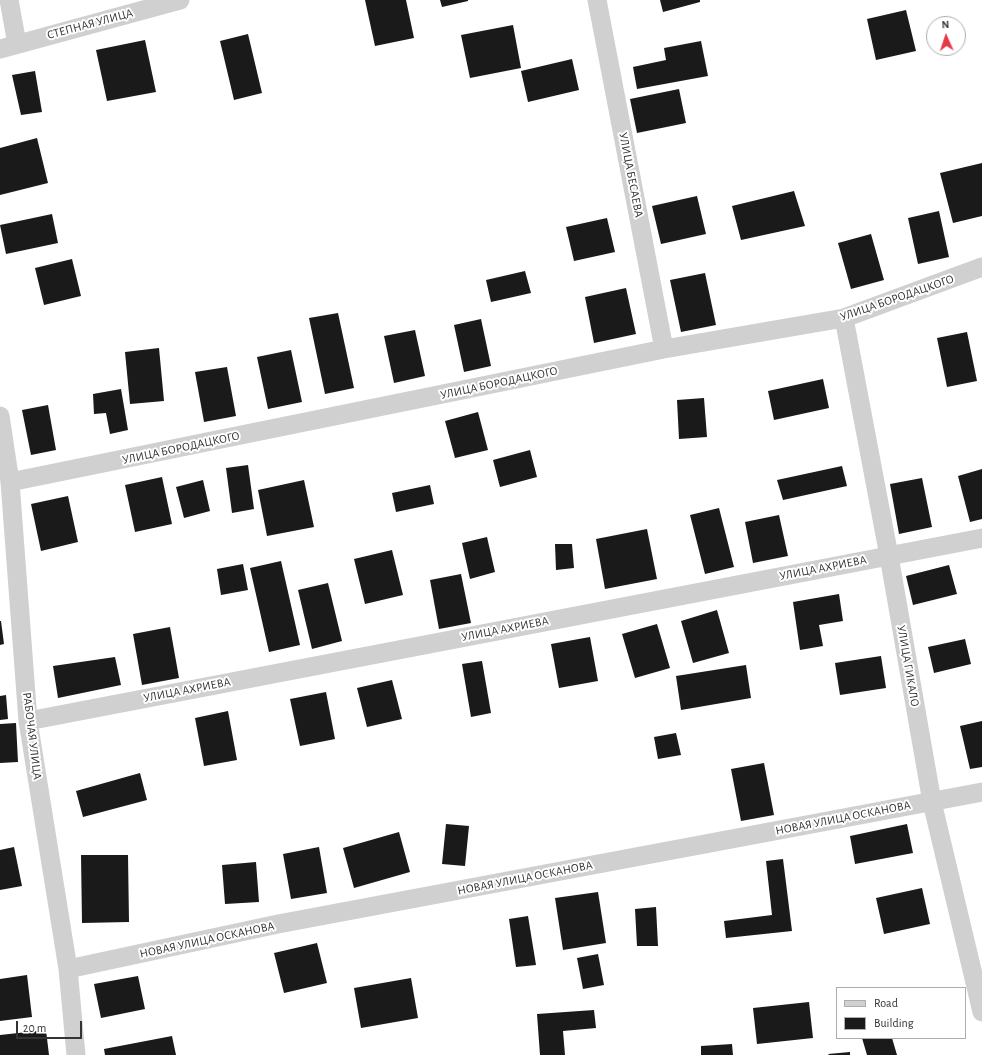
<!DOCTYPE html>
<html>
<head>
<meta charset="utf-8">
<style>
	body { margin:0 }
	#map { position:relative; width:982px; height:1055px; overflow:hidden; background:#fff; font-family:"Alegreya Sans",sans-serif }
	canvas { display:block }
	.legend { position:absolute; left:836px; top:987px; width:130px; height:52px; box-sizing:border-box; background:#fff; border:1px solid #adadad; margin:0; padding:5px 7px; list-style:none; font-size:12px; color:#333 }
	.legend li { display:flex; align-items:center; gap:8px; height:20px }
	.legend b { width:20px; border:1px solid #adadad }
	.north { position:absolute; left:926px; top:16px; width:40px; height:40px; box-sizing:border-box; background:#fff; border:1px solid #adadad; border-radius:50%; rotate:357deg; font-size:11px; font-weight:700; line-height:16px; text-align:center; color:#333 }
	.north::after { content:''; display:block; margin:auto; width:14px; height:18px; background:#e63946; clip-path:polygon(50% 0,100% 100%,50% 72%,0 100%) }
	.scale { position:absolute; left:16px; top:1021px; width:66px; height:18px; box-sizing:border-box; border:2px solid #333; border-top:0; padding-left:5px; font-size:12px; line-height:14px; white-space:nowrap; color:#333; -webkit-text-stroke:3px #fff; paint-order:stroke }
</style>
</head>
<body>
<div id="map">
<canvas width="982" height="1055"></canvas>
<ul class="legend">
<li><b style="height:5px;background:#d0d0d0"></b>Road</li>
<li><b style="height:11px;background:#1a1a1a"></b>Building</li>
</ul>
<div class="north">N</div>
<div class="scale">20 m</div>
</div>
<script>
const ctx = document.querySelector('canvas').getContext('2d');
ctx.lineJoin = 'round';
function paint(path, color) { ctx.fillStyle = color; ctx.fill(path, 'evenodd'); }
const shape = rows => new Path2D(rows.map(r => 'M' + r).join(''));
function trace(path, color, width, dash) { ctx.strokeStyle = color; ctx.lineWidth = width; ctx.lineCap = dash ? 'butt' : 'round'; ctx.setLineDash(dash || []); ctx.stroke(path); }
function drawText(font, color, halo, rows, align = 'center') {
  ctx.font = font + ' "Alegreya Sans",sans-serif'; ctx.lineWidth = 4; ctx.setLineDash([]); ctx.textBaseline = 'middle'; ctx.strokeStyle = halo; ctx.fillStyle = color; for (const [text, x, y, turn = 0] of rows) {
    ctx.save(); ctx.translate(x, y); ctx.rotate((+turn || 0) * Math.PI / 180); ctx.textAlign = isNaN(turn) ? turn : align; if (halo) ctx.strokeText(text, 0, 0); ctx.fillText(text, 0, 0); ctx.restore();
  }
}
const building = shape([
	[365,0,406,0,414,38,375,46],
	[440,0,468,0,468,1,442,7],
	[660,0,700,0,700,2,663,12],
	[906,10,916,51,876,60,867,19],
	[513,25,521,68,470,78,461,35],
	[248,34,262,93,234,100,220,41],
	[145,40,156,92,107,101,96,50],
	[701,41,708,76,637,89,633,67,666,60,664,48],
	[572,59,579,90,528,102,521,71],
	[35,71,42,112,21,115,12,75],
	[679,89,686,123,637,133,630,99],
	[37,138,48,183,0,195,0,148],
	[982,163,982,216,953,223,940,173],
	[794,191,805,226,741,240,732,206],
	[697,196,706,234,661,244,652,206],
	[939,211,949,257,918,264,908,218],
	[52,214,58,243,6,254,0,225],
	[607,218,615,252,574,261,566,227],
	[871,234,884,280,851,289,838,243],
	[72,259,81,296,44,305,35,268],
	[525,271,531,293,491,302,486,280],
	[705,273,716,325,681,332,670,280],
	[626,288,636,334,594,343,585,297],
	[338,313,354,388,325,394,309,318],
	[481,319,491,366,464,372,454,325],
	[415,330,425,376,394,383,384,336],
	[967,332,977,381,947,387,937,338],
	[159,348,164,401,130,404,125,352],
	[291,350,302,402,268,409,257,357],
	[227,367,236,416,204,422,195,372],
	[823,379,829,408,774,420,768,391],
	[121,389,128,430,110,434,106,413,94,414,93,394],
	[704,398,707,437,679,439,677,400],
	[48,405,56,450,31,455,22,410],
	[478,412,488,450,455,458,445,421],
	[530,450,537,477,500,487,493,460],
	[248,465,254,509,232,513,226,468],
	[842,466,847,486,783,500,777,480],
	[982,469,982,519,970,522,958,476],
	[162,477,172,524,135,532,125,485],
	[922,478,932,527,899,534,890,484],
	[203,480,210,511,184,518,176,487],
	[304,480,314,527,267,536,258,490],
	[430,485,434,504,396,512,392,493],
	[68,496,78,542,41,551,31,504],
	[719,508,734,567,705,574,690,515],
	[779,515,788,556,753,563,745,522],
	[647,529,657,579,605,589,596,539],
	[487,537,495,572,470,579,462,543],
	[555,544,572,544,574,568,556,570],
	[392,550,403,595,365,604,354,559],
	[281,561,300,645,269,652,250,568],
	[243,564,248,590,221,595,217,569],
	[949,565,957,594,913,605,906,576],
	[461,574,471,623,439,629,430,580],
	[328,583,342,641,312,649,298,590],
	[839,594,843,621,819,625,823,646,800,650,793,602],
	[717,610,729,653,693,663,681,621],
	[0,621,1,621,4,644,0,645],
	[657,624,670,668,635,678,622,634],
	[170,627,179,678,142,685,133,634],
	[590,637,598,681,559,688,551,644],
	[965,639,971,664,934,673,928,647],
	[881,656,886,688,840,695,835,663],
	[115,657,121,685,58,698,53,666],
	[482,661,491,713,471,717,462,664],
	[746,665,751,698,681,710,676,676],
	[392,680,402,719,367,727,357,688],
	[326,692,335,739,300,746,290,699],
	[6,695,8,719,0,720,0,696],
	[228,711,237,760,204,766,195,718],
	[982,721,982,767,970,769,960,726],
	[16,723,18,762,0,763,0,724],
	[676,733,681,755,658,759,654,737],
	[764,763,774,815,741,821,731,769],
	[140,773,147,800,83,817,76,791],
	[446,824,469,826,465,866,442,864],
	[907,824,913,853,855,864,850,836],
	[399,832,410,872,354,888,343,848],
	[14,847,22,886,0,890,0,850],
	[319,847,327,893,291,899,283,854],
	[81,855,128,855,129,922,82,923],
	[783,859,792,931,726,938,724,921,772,915,766,861],
	[256,862,259,902,225,904,222,865],
	[922,888,930,924,884,934,876,898],
	[598,892,606,943,563,950,555,898],
	[656,907,658,946,637,946,635,909],
	[528,916,536,965,516,967,509,919],
	[317,943,327,983,284,993,274,953],
	[598,954,604,985,583,989,577,958],
	[27,975,32,1017,0,1021,0,979],
	[138,976,145,1009,101,1018,94,984],
	[411,978,418,1018,361,1028,354,988],
	[809,1002,813,1038,757,1044,753,1008],
	[594,1010,596,1028,563,1031,565,1055,540,1055,537,1014],
	[46,1030,49,1055,0,1055,0,1035],
	[172,1036,176,1055,105,1055,104,1049],
	[862,1038,892,1038,897,1055,867,1055],
	[732,1044,733,1055,701,1055,701,1046],
	[850,1052,850,1055,829,1055,828,1054]
]);
const street = shape([
	[9,0,17,44],
	[597,0,664,349],
	[0,49,180,0],
	[844,318,889,556,932,802,982,1012],
	[0,416,10,482,28,721,68,969,76,1055],
	[10,482,664,349,844,318,982,267],
	[28,721,982,538],
	[68,969,278,924,982,792]
]);
const streetNames = [
	["СТЕПНАЯ УЛИЦА",90,24,-15],
	["УЛИЦА БЕСАЕВА",631,175,79],
	["УЛИЦА БОРОДАЦКОГО",897,298,-19],
	["УЛИЦА БОРОДАЦКОГО",499,383,-12],
	["УЛИЦА БОРОДАЦКОГО",181,448,-12],
	["УЛИЦА АХРИЕВА",823,568,-11],
	["УЛИЦА АХРИЕВА",505,629,-11],
	["УЛИЦА ГИКАЛО",908,666,80],
	["УЛИЦА АХРИЕВА",187,690,-11],
	["РАБОЧАЯ УЛИЦА",32,736,83],
	["НОВАЯ УЛИЦА ОСКАНОВА",843,818,-11],
	["НОВАЯ УЛИЦА ОСКАНОВА",525,878,-11],
	["НОВАЯ УЛИЦА ОСКАНОВА",207,940,-12]
];
paint(building, '#1a1a1a');
trace(street, '#d0d0d0', 19);
drawText('12px', '#333', '#fff', streetNames);
</script>
</body>
</html>
